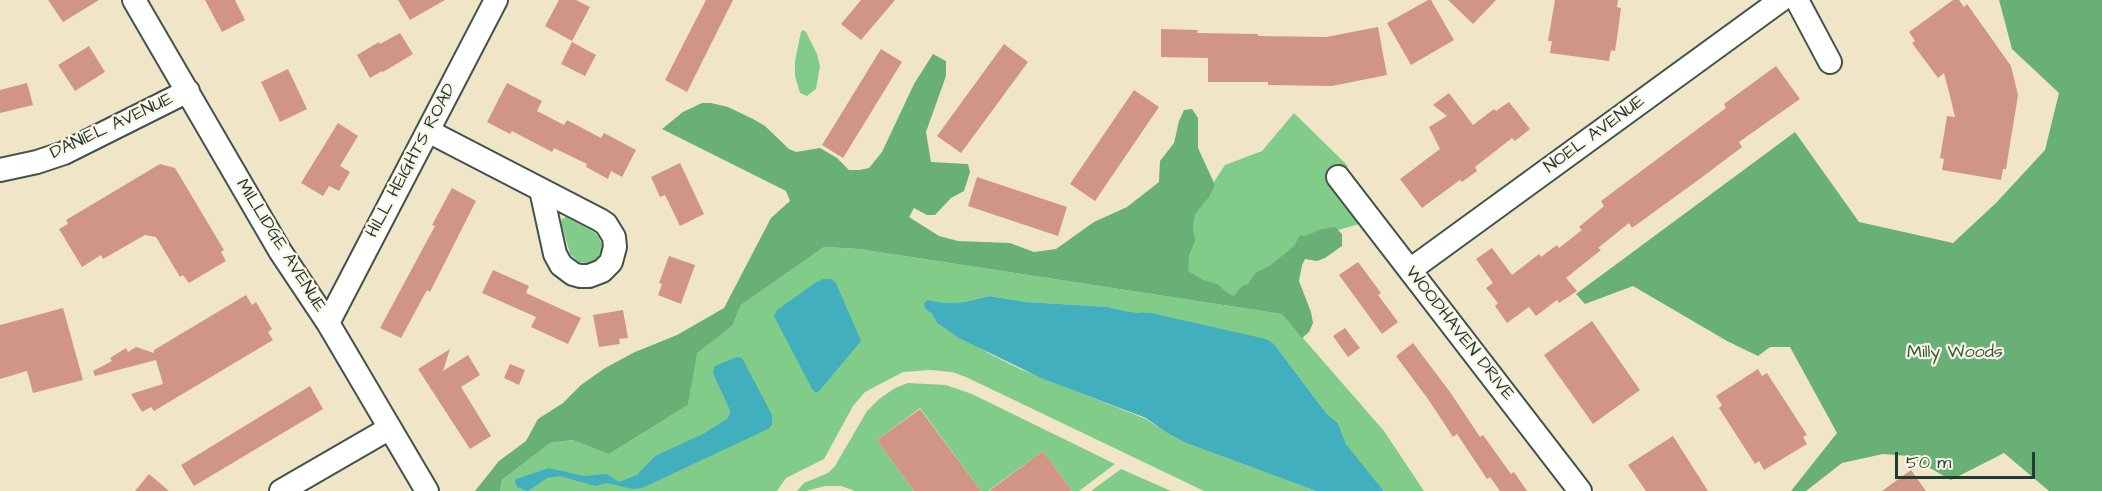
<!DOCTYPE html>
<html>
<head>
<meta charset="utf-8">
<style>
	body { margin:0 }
	#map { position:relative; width:2102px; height:491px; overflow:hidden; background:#f1e5c8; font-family:"Architects Daughter",sans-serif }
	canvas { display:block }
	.scale { position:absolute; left:1895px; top:452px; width:140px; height:27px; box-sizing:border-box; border:3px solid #1f3d34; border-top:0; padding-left:8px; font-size:18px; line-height:21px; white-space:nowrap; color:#1f3d34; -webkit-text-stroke:4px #fcf5e5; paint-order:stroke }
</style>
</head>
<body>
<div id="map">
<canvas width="2102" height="491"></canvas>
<div class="scale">50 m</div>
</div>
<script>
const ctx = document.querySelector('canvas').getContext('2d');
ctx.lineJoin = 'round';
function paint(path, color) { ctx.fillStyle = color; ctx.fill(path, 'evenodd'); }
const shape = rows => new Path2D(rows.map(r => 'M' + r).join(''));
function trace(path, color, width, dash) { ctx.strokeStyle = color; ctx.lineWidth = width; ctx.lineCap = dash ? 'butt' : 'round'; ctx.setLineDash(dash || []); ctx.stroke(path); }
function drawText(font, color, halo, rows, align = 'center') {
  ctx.font = font + ' "Architects Daughter",sans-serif'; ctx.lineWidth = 4.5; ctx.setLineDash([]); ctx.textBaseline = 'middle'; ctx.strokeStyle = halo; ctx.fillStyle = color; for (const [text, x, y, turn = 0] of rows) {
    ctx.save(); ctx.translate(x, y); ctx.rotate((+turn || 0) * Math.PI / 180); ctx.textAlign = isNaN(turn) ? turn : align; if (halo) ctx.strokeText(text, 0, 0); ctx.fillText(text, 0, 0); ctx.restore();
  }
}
const green = shape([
	[803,30,806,32,817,54,820,66,816,89,807,96,800,93,795,76,795,61,801,32],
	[1294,113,1348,166,1328,184,1359,224,1304,240,1232,299,1184,272,1192,215,1225,165,1262,151],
	[566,217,594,232,599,237,602,245,601,252,595,261,587,263,579,262,570,254,561,222,562,219],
	[824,247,859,249,1282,314,1384,431,1424,491,1384,491,1346,444,1338,423,1326,413,1274,344,1137,312,1129,312,1108,307,1027,302,989,296,965,302,943,303,925,309,932,314,937,323,957,337,975,344,988,353,1020,369,1146,419,1167,433,1186,443,1316,491,1204,491,966,377,952,372,930,370,903,372,865,392,853,406,824,459,786,478,777,491,500,491,502,480,550,443,572,440,609,454,688,405,696,353,733,325,741,305],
	[908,383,946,385,972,394,1115,464,1079,491,1072,491,1043,451,988,491,981,491,920,408,877,440,914,491,855,491,841,486,825,486,806,491,797,491,804,483,828,473,835,466,867,411,879,399,895,388],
	[1121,469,1171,491,1091,491]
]);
const forest = shape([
	[1999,0,2102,0,2102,491,2049,491,2004,453,1951,480,1909,456,1883,454,1842,463,1806,491,1791,491,1837,433,1790,347,1770,347,1758,356,1727,341,1633,286,1585,304,1576,294,1795,132,1859,222,1953,243,1996,203,2045,150,2059,93,2012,49],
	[933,54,946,61,946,76,926,132,931,162,968,164,970,172,964,191,951,198,935,215,927,215,914,208,909,217,939,236,958,241,1010,243,1034,252,1056,249,1094,222,1127,207,1159,182,1160,161,1174,143,1179,121,1184,110,1192,109,1198,118,1198,148,1215,185,1209,197,1195,214,1193,227,1195,241,1189,255,1188,271,1205,281,1218,284,1226,292,1234,296,1242,286,1248,284,1255,273,1271,265,1294,246,1300,235,1305,236,1322,229,1335,227,1342,234,1342,246,1325,258,1317,261,1305,259,1302,265,1299,281,1311,312,1313,323,1309,332,1302,338,1282,314,859,249,824,247,741,305,733,325,697,353,688,405,609,454,572,440,550,443,502,480,500,491,475,491,499,461,526,441,538,419,563,403,581,385,605,368,635,352,677,335,724,308,771,218,790,201,786,191,662,129,683,112,702,103,711,103,728,107,753,119,765,126,789,149,796,152,820,148,837,158,849,170,859,170,869,168,882,152,914,84]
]);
const water = shape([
	[823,279,831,279,836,283,861,341,820,390,816,393,812,389,774,316,777,310,815,283],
	[989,296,1027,302,1108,307,1129,312,1151,313,1266,339,1274,344,1326,413,1338,423,1346,444,1384,491,1316,491,1186,443,1167,433,1146,418,1041,378,957,337,937,323,932,314,925,309,924,304,927,300,943,303,965,302],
	[737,357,742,358,772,415,772,425,768,429,642,488,633,489,606,483,595,486,560,476,547,478,528,491,517,487,515,482,516,479,549,468,584,476,607,474,619,482,637,475,655,456,703,434,727,419,730,414,730,410,713,373,715,366]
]);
const building = shape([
	[48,0,99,0,63,22],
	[205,0,235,0,245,20,222,32],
	[398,0,445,0,410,20],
	[559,0,576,0,590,7,572,41,545,26],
	[706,0,733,0,687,92,665,80],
	[861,0,895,0,861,40,841,24],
	[1428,0,1431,0,1454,40,1411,65,1387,23],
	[1448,0,1496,0,1473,24],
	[1555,0,1618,0,1617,7,1621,8,1617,38,1615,51,1611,50,1609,61,1550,53,1552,41,1548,41],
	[1953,0,1959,0,1964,7,1967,4,2011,66,2018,95,2006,169,2003,169,2001,180,1942,170,1944,159,1940,158,1947,116,1955,117,1950,96,1944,73,1938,78,1912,43,1915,41,1909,32],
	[1378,27,1387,75,1332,86,1268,85,1268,82,1208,82,1208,58,1161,57,1161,29,1198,30,1197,33,1258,34,1258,36,1326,37],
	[400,33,413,54,383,72,382,71,370,78,357,55,379,42,380,44],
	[572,42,596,55,585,76,561,64],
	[1004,44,1028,62,961,153,937,136],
	[89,46,105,72,75,91,58,65],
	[881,49,902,62,843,158,822,145],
	[1776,66,1800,99,1739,142,1742,147,1701,178,1632,228,1629,223,1598,248,1601,250,1566,278,1577,291,1559,303,1557,300,1536,316,1529,307,1507,323,1495,306,1498,303,1486,288,1493,283,1476,259,1492,248,1512,275,1539,254,1541,257,1557,245,1559,248,1582,230,1579,227,1604,206,1601,201,1711,119,1726,108,1724,104],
	[288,69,307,109,280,122,261,82],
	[27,83,33,105,0,113,0,90],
	[507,83,542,101,537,111,564,125,567,120,601,138,604,133,636,150,622,177,611,171,608,179,586,167,587,164,554,148,552,152,512,131,510,134,487,122],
	[1134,90,1159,107,1095,201,1070,184],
	[1449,93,1473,125,1494,109,1496,111,1509,102,1530,129,1515,141,1512,138,1475,167,1477,171,1462,182,1460,180,1422,208,1400,179,1440,149,1429,127,1447,116,1433,105],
	[338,123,358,136,340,166,350,172,339,191,329,186,323,196,301,183],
	[680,163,704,214,680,226,665,195,660,197,651,177],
	[160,164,175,168,224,250,221,252,226,261,189,283,183,275,180,277,156,237,145,235,103,259,101,255,82,267,59,229,68,224,66,220],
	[977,177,1067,207,1058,236,968,206],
	[452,188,476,201,430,292,427,290,401,338,380,328,435,226,432,225],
	[669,256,695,265,681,304,658,295,662,284,659,283],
	[1358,262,1381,293,1378,295,1398,322,1382,334,1339,275],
	[493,270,529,286,526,293,581,318,568,344,531,327,536,317,482,293],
	[246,295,252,305,256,302,272,329,268,332,273,340,154,411,151,407,142,412,131,394,163,384,156,360,95,376,93,371,112,361,110,358,126,348,128,352,136,347,154,353,154,350],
	[63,308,83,380,33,393,27,371,0,379,0,325],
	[623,310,628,338,619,339,620,344,599,347,593,315],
	[1592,321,1640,390,1593,424,1544,355],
	[1345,328,1360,348,1348,357,1333,336],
	[1413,343,1450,392,1480,437,1483,435,1511,474,1514,472,1527,491,1500,491,1490,477,1487,479,1457,434,1453,437,1428,399,1396,356],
	[450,349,443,371,468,355,480,375,461,387,491,436,470,449,418,369],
	[510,364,525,370,519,385,504,378],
	[1758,369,1762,376,1767,373,1807,435,1803,437,1807,444,1764,470,1759,461,1755,464,1719,408,1722,405,1716,396],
	[310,386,323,409,194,486,181,465],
	[920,409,981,491,914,491,877,440],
	[1673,436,1708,491,1646,491,1628,465],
	[1043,451,1072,491,989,491],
	[1911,470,1926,491,1882,491],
	[149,474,169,491,135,491]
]);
const minor = shape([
	[134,0,280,251,328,323,427,491],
	[1797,0,1830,62],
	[428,131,600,220,606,224,614,237,615,247,611,262,602,271,589,276,580,276,573,274,561,265,555,254,541,190],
	[0,170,37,162,64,153,188,91],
	[1338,177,1580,491],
	[1410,270,1781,0],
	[328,323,496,0],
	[281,491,390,428]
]);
const streetNames = [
	["DANIEL AVENUE",112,127,-25],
	["NOEL AVENUE",1595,135,-36],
	["HILL HEIGHTS ROAD",412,161,-62],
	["MILLIDGE AVENUE",280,246,58],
	["WOODHAVEN DRIVE",1459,334,52]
];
const parkNames = [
	["Milly Woods",1955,353]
];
paint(green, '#81cc89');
paint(forest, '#68b075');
paint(water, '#41afbd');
paint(building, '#d19588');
trace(minor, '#3e564a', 26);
trace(minor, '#fff', 22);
drawText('18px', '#1f3d34', '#fcf5e5', streetNames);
drawText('18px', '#335a45', '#fcf5e5', parkNames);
</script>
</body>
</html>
